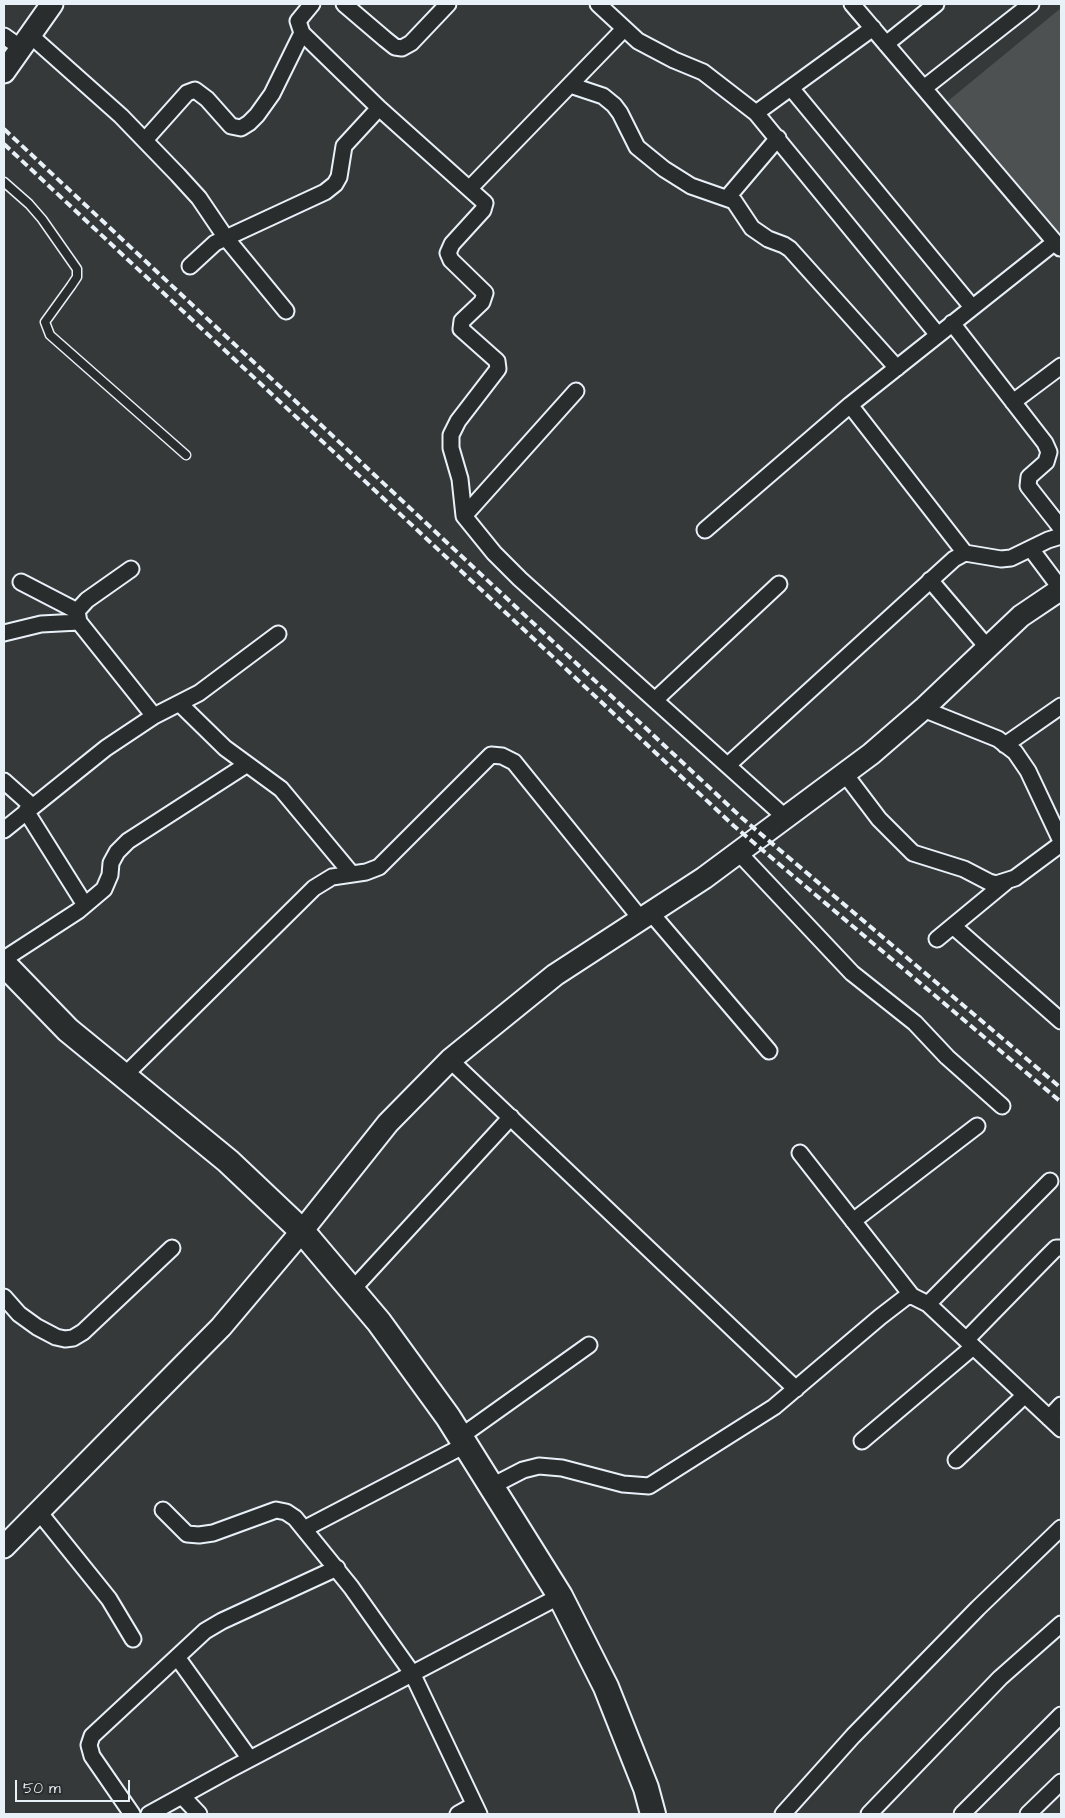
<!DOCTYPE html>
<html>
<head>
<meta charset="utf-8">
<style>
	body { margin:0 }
	#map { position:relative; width:1065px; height:1818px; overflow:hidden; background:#35393a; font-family:"Architects Daughter",sans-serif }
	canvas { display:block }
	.frame { position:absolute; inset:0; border:5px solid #e8f1f8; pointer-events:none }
	.scale { position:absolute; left:15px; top:1780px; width:115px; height:22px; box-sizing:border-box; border:2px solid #e8f1f8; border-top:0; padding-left:6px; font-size:15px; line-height:18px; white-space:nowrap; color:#e8f1f8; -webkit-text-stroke:4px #2a2d2e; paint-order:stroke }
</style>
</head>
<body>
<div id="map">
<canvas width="1065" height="1818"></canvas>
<div class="frame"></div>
<div class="scale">50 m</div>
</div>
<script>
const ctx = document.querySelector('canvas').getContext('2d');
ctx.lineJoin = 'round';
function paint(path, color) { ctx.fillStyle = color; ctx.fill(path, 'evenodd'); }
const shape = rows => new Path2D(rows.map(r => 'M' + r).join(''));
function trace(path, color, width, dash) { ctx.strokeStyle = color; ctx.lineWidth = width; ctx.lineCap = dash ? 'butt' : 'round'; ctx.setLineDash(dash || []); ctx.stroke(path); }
const green = shape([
	[1061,8,1061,259,937,110]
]);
const lane = shape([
	[4,182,29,204,42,219,77,269,77,277,71,286,45,322,50,335,186,455]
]);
const street = shape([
	[312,4,298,21,302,33,379,108,485,203,483,210,452,244,448,253,451,260,485,293,482,302,462,321,461,329,497,361,498,369,458,421,451,435,451,448,460,479,464,516,494,553,520,579,786,818],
	[344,4,385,39,395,47,402,48,411,43,448,4],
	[598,4,638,41,674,60,703,72,756,113,938,335],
	[852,4,1060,248],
	[30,35,121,116,178,175,199,198,226,238,286,311],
	[4,36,21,48],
	[886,44,936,4],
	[570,85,603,96,614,105,620,113,637,147,664,169,691,186,734,201,752,228,768,239,784,245,790,249,897,368],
	[791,88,972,307],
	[924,88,1031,4],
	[756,113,873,28],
	[145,140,187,93,195,90,207,99,231,126,241,128,249,123,257,115,272,94,302,33],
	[470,188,624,29],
	[727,198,778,138],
	[190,266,215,243,325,192,335,184,339,177,344,146,379,108],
	[952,323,1045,443,1049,452,1046,462,1029,477,1028,486,1061,528],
	[1013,402,1061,366],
	[850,405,965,553],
	[464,516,576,391],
	[705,530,850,405,1055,242],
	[1031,549,1061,589],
	[131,569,87,600,77,611,79,622,154,716],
	[930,580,987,647],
	[21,582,77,611],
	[4,633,41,624,79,622],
	[655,700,779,584],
	[180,704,225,748,281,789,351,873],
	[923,709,998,739,1015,752,1028,771,1061,841],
	[1005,745,1061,706],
	[728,765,954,559,965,553,1001,559,1011,558,1048,540,1061,536],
	[845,774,879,819,913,853,964,869,989,882,996,884,1015,878,1061,844],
	[4,781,32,806],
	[26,811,85,905],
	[4,830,106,748,154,716,199,693,278,634],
	[739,853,852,973,915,1023,947,1057,1002,1106],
	[651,913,769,1051],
	[953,926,1061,1021],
	[937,939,1006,882],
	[4,959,78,911,104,889,110,875,111,863,117,852,128,841,246,765],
	[450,1060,796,1389],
	[124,1076,314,888,332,877,366,872,379,867,491,755,502,756,514,762,641,919],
	[800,1153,912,1296],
	[853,1221,977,1126],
	[352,1290,511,1117],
	[4,1297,19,1314,37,1327,56,1337,65,1339,73,1338,83,1332,172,1248],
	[928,1304,1050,1181],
	[966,1340,1047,1257,1056,1248,1061,1248],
	[1049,1418,1061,1405],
	[460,1437,589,1345],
	[862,1441,973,1347],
	[956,1460,1025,1395],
	[492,1486,523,1470,539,1466,562,1468,623,1484,649,1486,774,1407,880,1317,906,1297,912,1296,928,1304,1061,1429],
	[163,1510,187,1534,199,1535,213,1533,276,1510,286,1512,295,1518,351,1587,412,1673,479,1814],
	[39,1512,109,1599,133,1639],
	[304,1529,465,1445],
	[177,1657,250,1759],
	[182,1796,199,1814],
	[132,1814,92,1756,89,1745,92,1736,205,1631,222,1621,337,1568],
	[149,1814,229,1770,560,1596],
	[458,1814,474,1805],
	[783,1814,853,1736,978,1608,1061,1528],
	[869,1814,1000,1678,1061,1624],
	[962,1814,1061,1715],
	[1028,1814,1061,1782]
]);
const secondary = shape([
	[4,72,52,4],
	[4,1547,221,1327,302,1231,388,1123,450,1060,555,975,704,878,871,754,923,709,1021,616,1061,589]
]);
const primary = shape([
	[4,964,68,1030,228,1161,302,1231,379,1322,448,1417,560,1596,606,1687,646,1788,653,1814]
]);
const rail = shape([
	[4,129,742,818,1061,1088],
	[4,144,734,826,1061,1102]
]);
paint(green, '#4d5152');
trace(lane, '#e8f1f8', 11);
trace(street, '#e8f1f8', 19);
trace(secondary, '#e8f1f8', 25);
trace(primary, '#e8f1f8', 28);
trace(lane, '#2a2d2e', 8);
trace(street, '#2a2d2e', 15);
trace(secondary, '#2a2d2e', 21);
trace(primary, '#2a2d2e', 24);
trace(rail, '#e8f1f8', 4, [8, 4]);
</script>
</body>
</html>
